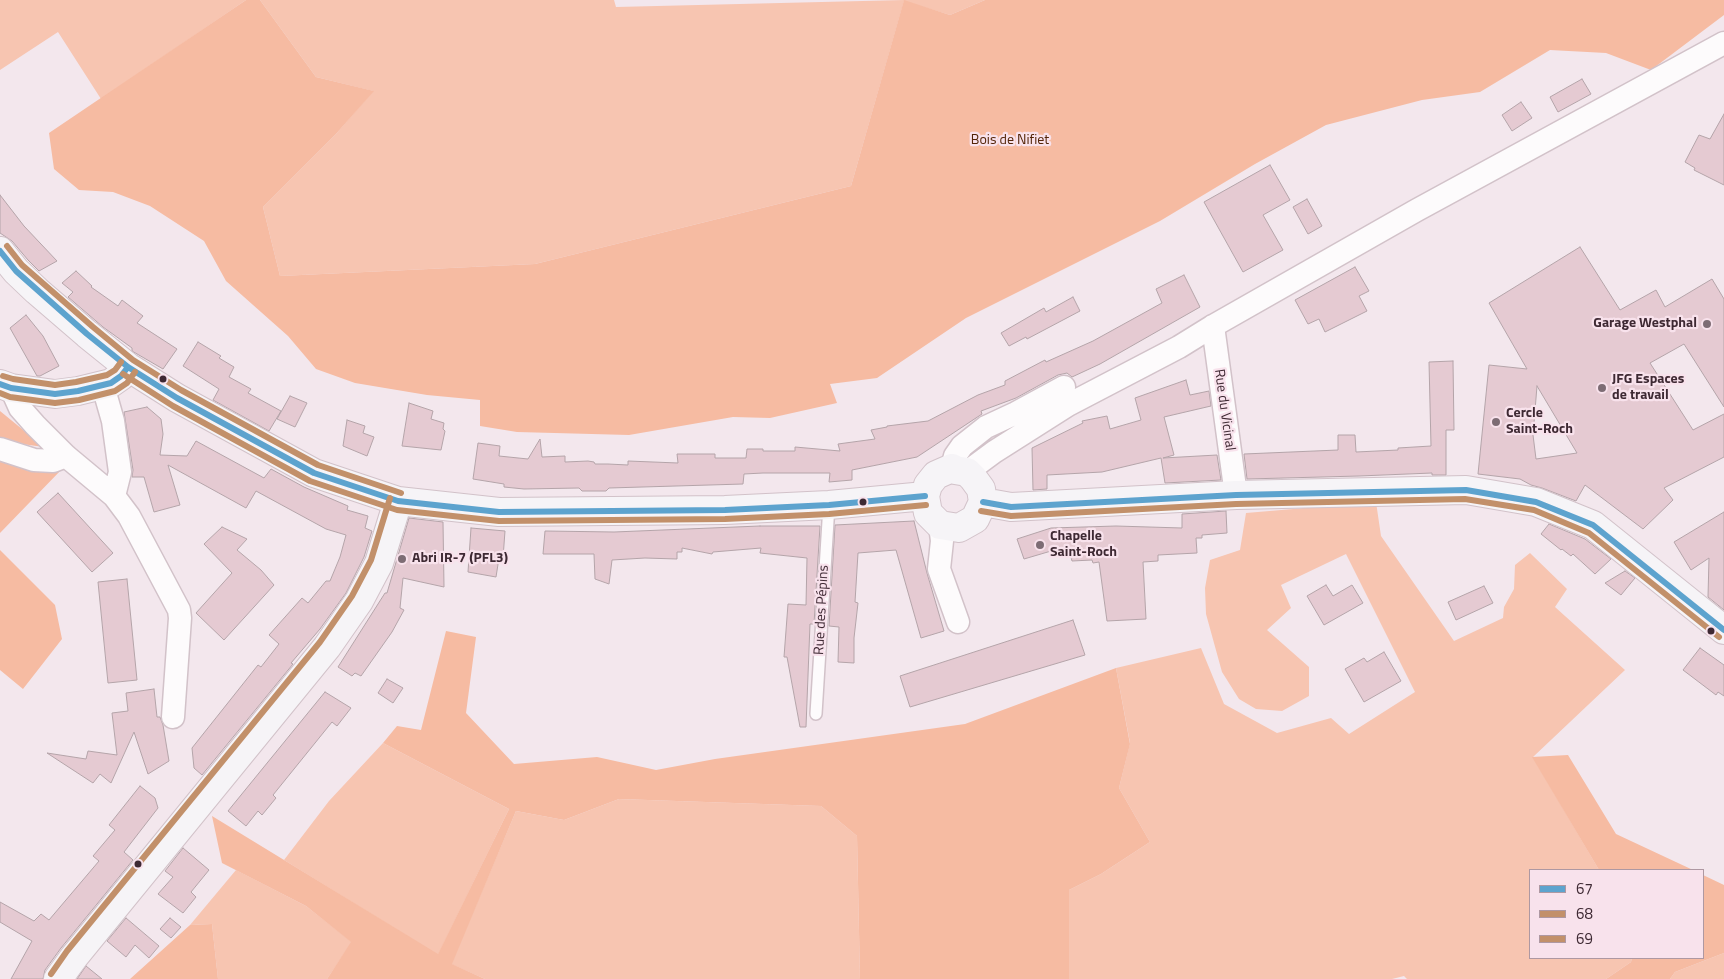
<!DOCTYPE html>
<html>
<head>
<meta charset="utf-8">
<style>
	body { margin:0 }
	#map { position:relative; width:1724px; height:979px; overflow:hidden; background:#f3e7ed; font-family:"Titillium Web",sans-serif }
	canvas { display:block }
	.legend { position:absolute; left:1529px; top:869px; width:175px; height:90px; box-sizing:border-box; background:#f8e2ec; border:1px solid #ae98a2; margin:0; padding:6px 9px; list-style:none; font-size:15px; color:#3e2933 }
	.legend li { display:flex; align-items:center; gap:10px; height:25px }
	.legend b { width:25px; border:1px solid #ae98a2 }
</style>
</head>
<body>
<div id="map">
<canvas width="1724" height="979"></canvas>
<ul class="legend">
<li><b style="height:6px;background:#5da3ce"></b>67</li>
<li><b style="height:6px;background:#c2906a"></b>68</li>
<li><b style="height:6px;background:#c2906a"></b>69</li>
</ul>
</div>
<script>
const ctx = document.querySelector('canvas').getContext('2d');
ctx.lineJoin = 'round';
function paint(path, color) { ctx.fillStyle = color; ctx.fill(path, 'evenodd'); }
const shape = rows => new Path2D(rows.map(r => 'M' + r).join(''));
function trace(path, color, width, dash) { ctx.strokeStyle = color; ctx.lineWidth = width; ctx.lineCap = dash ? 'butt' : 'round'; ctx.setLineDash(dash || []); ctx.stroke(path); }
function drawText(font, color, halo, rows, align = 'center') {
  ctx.font = font + ' "Titillium Web",sans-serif'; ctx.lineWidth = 4.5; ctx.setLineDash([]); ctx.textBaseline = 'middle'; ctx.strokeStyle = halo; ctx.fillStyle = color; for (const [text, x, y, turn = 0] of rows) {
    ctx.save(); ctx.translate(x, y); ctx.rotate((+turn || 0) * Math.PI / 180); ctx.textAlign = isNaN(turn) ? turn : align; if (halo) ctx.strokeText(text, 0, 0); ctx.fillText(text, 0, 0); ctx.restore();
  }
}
const green = shape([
	[0,0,246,0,101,99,58,32,0,70],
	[260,0,614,0,616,7,904,0,985,0,950,15,904,1,851,186,535,264,280,276,263,207,336,134,373,91,316,77],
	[1376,502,1381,536,1454,641,1503,618,1504,607,1514,589,1515,565,1530,553,1567,589,1555,607,1625,670,1533,757,1599,870,1530,870,1530,958,1632,958,1631,962,1606,979,1407,979,1404,976,1392,979,1069,979,1069,890,1101,874,1150,842,1119,788,1130,743,1116,668,1201,648,1224,704,1277,733,1331,718,1349,734,1415,692,1346,554,1281,585,1291,608,1267,630,1309,667,1309,696,1282,711,1256,709,1239,699,1222,672,1206,614,1205,588,1210,560,1240,550,1246,513],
	[383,743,509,809,438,955,284,860,329,801],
	[619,799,821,806,857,836,860,979,485,979,451,964,516,811,564,820],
	[236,870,306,906,352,942,327,979,218,979,212,924,190,925],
	[1724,953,1724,979,1670,979,1675,972]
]);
const forest = shape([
	[246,0,260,0,316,77,374,91,336,134,263,207,280,276,535,264,851,186,904,0,950,15,985,0,1724,0,1724,15,1651,70,1606,53,1550,50,1480,92,1422,100,1326,125,1255,164,1160,221,966,318,877,378,830,384,837,403,770,418,733,417,629,435,517,432,480,426,480,400,427,395,355,383,316,369,288,336,226,281,204,241,150,206,113,192,79,190,54,169,49,133],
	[0,411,44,447,0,441],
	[0,458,54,472,63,468,0,533],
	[0,550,55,605,62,639,23,689,0,670],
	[446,631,476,637,466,713,514,764,597,757,656,770,715,759,965,724,1116,668,1130,744,1119,788,1150,842,1101,874,1069,890,1069,979,860,979,857,836,821,806,619,799,564,820,516,811,452,964,485,979,327,979,351,942,306,906,222,863,212,816,438,954,509,809,383,743,397,726,421,730],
	[1568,755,1616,834,1693,870,1599,870,1532,757],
	[1703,875,1724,885,1724,953,1675,972,1670,979,1606,979,1631,962,1632,958,1703,958],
	[212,924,218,979,130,979,190,925]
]);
const building = shape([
	[1582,79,1591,94,1558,112,1550,97,1582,79],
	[1521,102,1532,118,1512,131,1502,115,1521,102],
	[1724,114,1724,185,1694,170,1695,168,1685,162,1699,135,1710,139,1724,114],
	[1270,165,1290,200,1263,215,1283,250,1243,272,1204,202,1270,165],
	[0,195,24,226,57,261,39,271,28,260,12,241,0,233,0,195],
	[1307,199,1322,226,1308,234,1293,207,1307,199],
	[1580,247,1620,310,1656,290,1665,307,1712,279,1724,299,1724,407,1684,344,1650,363,1693,430,1724,414,1724,457,1664,488,1673,500,1643,529,1585,485,1576,501,1542,488,1531,485,1520,479,1478,474,1489,365,1527,369,1489,303,1580,247],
	[1537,386,1577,453,1536,459,1533,435,1537,386],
	[1355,267,1369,291,1359,296,1367,311,1325,332,1319,319,1308,324,1295,300,1355,267],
	[76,271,92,286,91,287,118,306,122,300,143,316,137,323,177,349,163,369,132,351,132,348,103,327,68,297,73,292,62,283,76,271],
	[1184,275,1200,307,1100,364,1072,377,1067,373,1058,375,1016,398,981,411,982,414,917,457,852,470,852,480,829,482,830,473,763,473,744,474,743,484,609,488,606,491,582,491,579,488,524,489,504,487,504,484,473,479,478,443,500,446,499,456,528,459,540,439,542,457,565,456,565,462,588,461,594,462,595,464,608,464,628,465,628,461,678,463,677,454,715,454,715,458,746,458,747,449,763,449,763,451,795,451,795,447,840,451,838,444,875,439,871,430,887,427,887,426,928,421,978,395,1005,385,1005,381,1045,360,1046,362,1093,341,1162,303,1156,289,1184,275],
	[1073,297,1080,311,1027,339,1026,337,1009,346,1001,333,1044,308,1046,312,1073,297],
	[26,315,43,336,59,366,40,376,37,376,10,328,26,315],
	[198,342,221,356,219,358,234,367,229,377,251,389,248,393,281,411,269,431,213,400,219,389,183,366,198,342],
	[1453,361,1454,430,1446,430,1446,475,1432,475,1432,473,1359,476,1247,479,1244,454,1338,450,1338,435,1355,435,1356,452,1398,450,1398,448,1431,446,1429,362,1453,361],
	[1186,380,1190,395,1209,391,1211,406,1164,417,1174,455,1163,458,1217,455,1221,480,1165,483,1161,458,1102,472,1047,475,1047,489,1033,490,1032,448,1083,423,1082,421,1107,416,1110,429,1141,420,1135,398,1186,380],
	[290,396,307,403,295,427,277,419,290,396],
	[409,403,433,411,431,419,444,423,443,429,445,431,441,450,402,446,409,403],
	[147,407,161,419,163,434,160,455,187,456,196,441,264,478,271,469,304,487,348,506,347,510,368,516,365,528,372,531,364,557,346,593,320,629,291,663,293,664,202,775,194,768,192,748,258,665,261,667,279,644,269,635,302,598,308,603,326,581,330,581,340,557,346,535,326,529,256,491,246,508,168,465,180,505,154,512,144,477,132,477,133,470,124,412,147,407],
	[347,420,365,426,363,433,374,437,367,456,343,446,347,420],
	[58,493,113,553,92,572,37,512,58,493],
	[1226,511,1227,533,1202,535,1202,538,1196,538,1197,553,1158,555,1158,561,1143,562,1146,619,1107,621,1099,562,1093,563,1092,560,1072,561,1068,546,1024,559,1017,539,1051,528,1116,526,1182,528,1182,514,1226,511],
	[1724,512,1724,610,1708,597,1709,558,1691,570,1674,542,1724,512],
	[409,518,443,522,444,587,403,578,400,608,404,610,392,632,361,676,355,673,352,676,338,667,385,593,387,593,409,518],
	[914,521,927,573,944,631,921,638,896,550,858,553,855,602,858,603,854,638,854,663,838,662,839,627,829,626,835,525,914,521],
	[1549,524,1585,539,1611,559,1595,574,1573,554,1571,556,1562,549,1561,550,1541,534,1549,524],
	[760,526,820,526,814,624,810,624,806,727,800,727,787,657,784,657,788,604,806,605,807,558,760,553,761,548,713,552,712,554,682,548,682,552,677,552,677,559,645,558,612,560,609,584,595,579,594,554,543,554,545,531,614,532,760,526],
	[222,527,247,539,237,550,261,570,274,585,224,640,196,613,232,573,204,544,222,527],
	[471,528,505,531,503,558,499,558,496,577,468,572,471,528],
	[1625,571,1635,578,1621,595,1605,583,1625,571],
	[127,579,137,680,108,683,98,582,127,579],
	[1326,585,1333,596,1352,585,1363,603,1324,625,1307,596,1326,585],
	[1484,586,1493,603,1456,620,1448,602,1484,586],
	[1073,620,1085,655,910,707,900,676,1073,620],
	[1700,648,1724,665,1724,696,1718,692,1716,695,1683,670,1700,648],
	[1384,652,1401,681,1364,702,1345,669,1364,658,1367,662,1384,652],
	[387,679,403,688,393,703,378,693,387,679],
	[154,689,157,717,160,717,163,725,169,761,148,774,134,732,111,783,100,774,93,783,47,753,86,759,88,751,117,755,112,713,128,711,126,693,154,689],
	[325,692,351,708,337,726,332,722,273,795,276,798,262,815,258,811,246,826,228,811,325,692],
	[140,786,155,798,158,808,124,852,133,860,61,948,45,970,43,979,11,979,32,941,0,922,0,902,34,921,41,914,49,920,99,861,93,856,115,830,109,825,140,786],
	[183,848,209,870,191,892,196,897,183,913,158,894,173,877,165,871,183,848],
	[126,918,159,946,149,958,135,945,126,957,107,941,126,918],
	[170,918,181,927,171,938,160,929,170,918],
	[86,966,102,979,77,979,86,966]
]);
const lane = shape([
	[816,714,829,505]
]);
const street = shape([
	[1213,326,1236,495],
	[103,386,113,421,120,472,114,496],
	[11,388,20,408,35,425,66,456,114,496,129,516,179,610,180,618,173,717],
	[0,449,34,460,53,461,66,456],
	[952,468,955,456,962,446,986,427,1016,413,1064,387],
	[967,472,994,452,1068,405,1179,347,1213,326,1417,210,1724,43],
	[940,525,942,541,939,569,958,622]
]);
const secondary = shape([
	[0,251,16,271,37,291,87,334,128,367,177,398,314,473,398,501,499,512,725,510,829,505,925,496],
	[0,384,11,388,55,394,78,391,111,383,121,376,128,367],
	[952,468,955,470,967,472,973,478,981,489,983,502,975,519,959,528,940,525,928,513,925,496,928,485,936,475,952,468],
	[983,502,1011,507,1236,495,1466,490,1536,502,1593,525,1724,630],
	[58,979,74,957,327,647,359,601,379,563,398,501]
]);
const bus1 = shape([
	[0,251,16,271,87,334,128,367,177,398,314,473,398,501,499,512,725,510,829,505,925,496],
	[0,384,11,388,55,394,78,391,111,383,121,376,128,367],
	[983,502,1011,507,1236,495,1466,490,1536,502,1593,525,1724,630]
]);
const bus2 = shape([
	[123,374,173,406,310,481,397,510,499,521,725,519,829,514,926,505],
	[0,393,10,397,55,403,79,400,115,391,127,383,135,372],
	[981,511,1011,516,1236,504,1465,499,1534,510,1589,533,1719,637]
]);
const bus3 = shape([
	[7,246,22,265,93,327,133,360,181,390,318,465,401,493],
	[3,376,13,379,55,385,76,382,107,375,115,370,121,362],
	[51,974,67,951,320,642,352,596,371,560,390,498]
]);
const markers = [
	[1707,324,5,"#7d6c74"],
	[163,379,4.5,"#3e2933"],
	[1602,388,5,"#7d6c74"],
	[1496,422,5,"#7d6c74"],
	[863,502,4.5,"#3e2933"],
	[1040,545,5,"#7d6c74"],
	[402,559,5,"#7d6c74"],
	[1711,631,4.5,"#3e2933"],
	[138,864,4.5,"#3e2933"]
];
const parkNames = [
	["Bois de Nifiet",1010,141]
];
const poiNames = [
	["Garage Westphal",1697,324,"right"],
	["JFG Espaces",1612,380],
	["de travail",1612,396],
	["Cercle",1506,414],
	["Saint-Roch",1506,430],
	["Chapelle",1050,537],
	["Saint-Roch",1050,553],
	["Abri IR-7 (PFL3)",412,559]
];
const streetNames = [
	["Rue du Vicinal",1224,410,82],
	["Rue des Pépins",822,610,-87]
];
paint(green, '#f7c5b1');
paint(forest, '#f6bba2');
paint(building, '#e5cad2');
trace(building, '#b4a4a9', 1);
trace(lane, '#d2c2c9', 14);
trace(street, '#d2c2c9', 25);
trace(secondary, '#d2c2c9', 30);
trace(lane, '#fdfbfc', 11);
trace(street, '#fdfbfc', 22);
trace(secondary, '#f6f4f7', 28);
trace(bus1, '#5da3ce', 6);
trace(bus2, '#c2906a', 6);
trace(bus3, '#c2906a', 6);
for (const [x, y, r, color] of markers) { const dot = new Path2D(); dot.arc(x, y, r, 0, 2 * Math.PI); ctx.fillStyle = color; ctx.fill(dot); trace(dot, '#f8e2ec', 2); }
drawText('14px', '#522306', '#f8e2ec', parkNames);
drawText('bold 14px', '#3e2933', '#f8e2ec', poiNames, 'left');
drawText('14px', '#3e2933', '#f8e2ec', streetNames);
</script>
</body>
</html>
